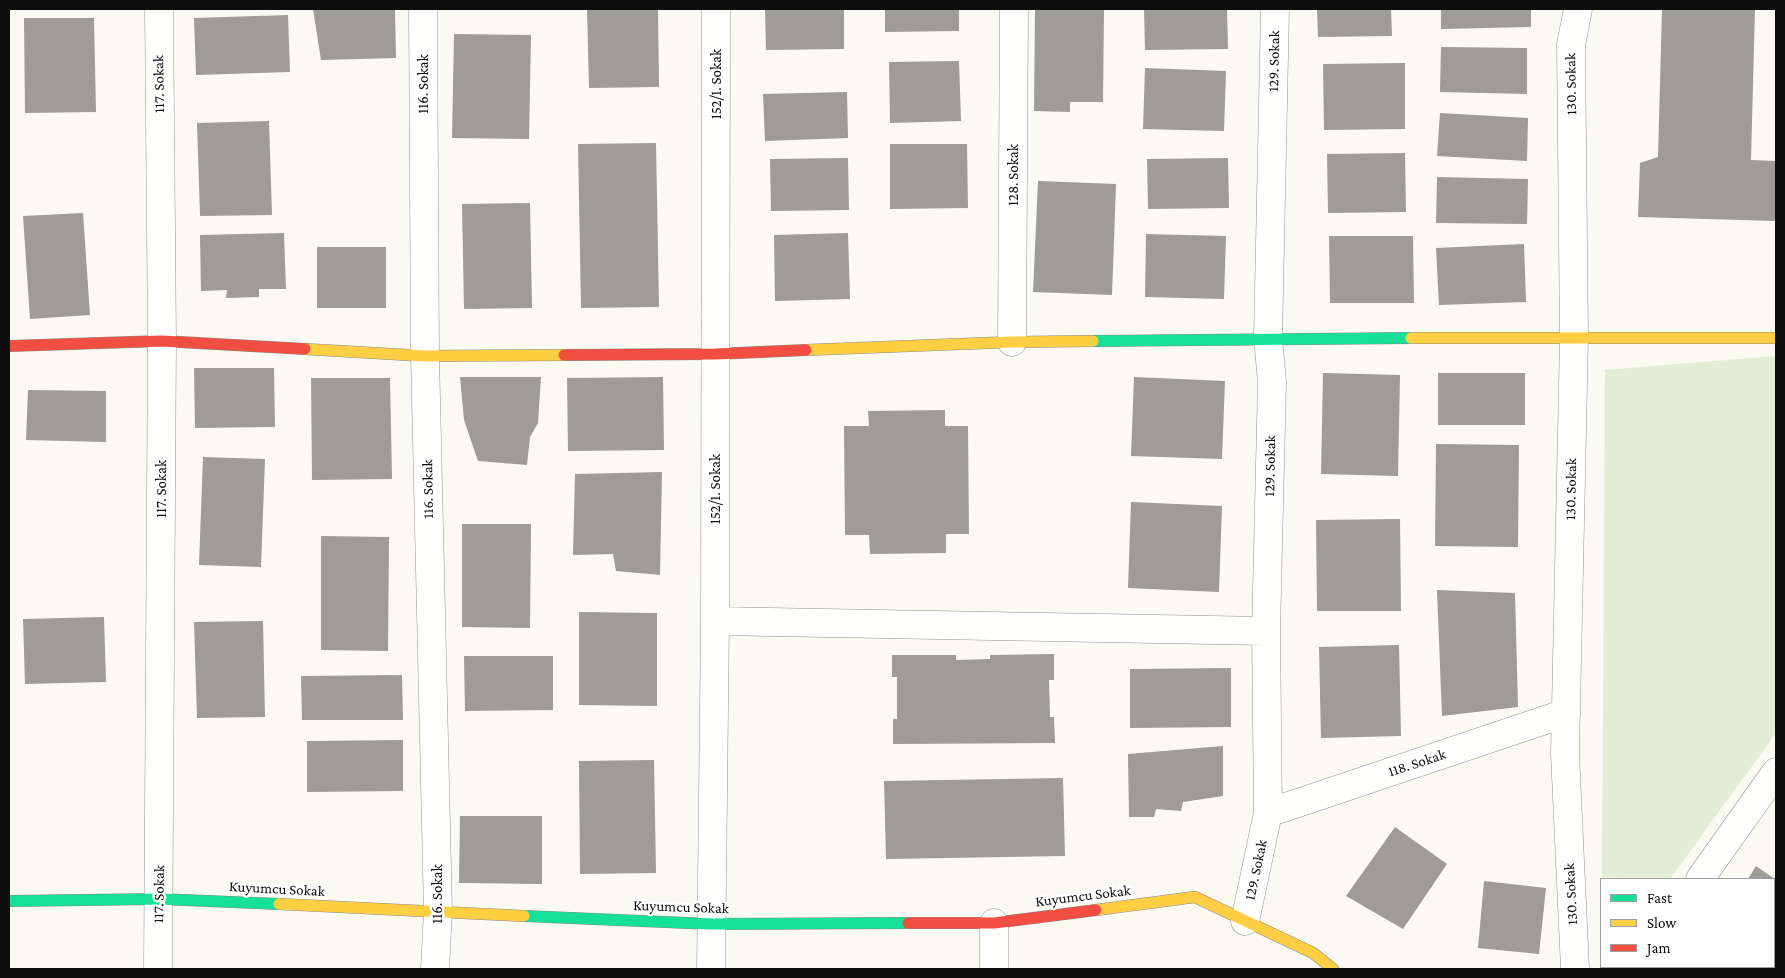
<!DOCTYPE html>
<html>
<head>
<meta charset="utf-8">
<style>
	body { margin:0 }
	#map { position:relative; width:1785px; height:978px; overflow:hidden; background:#faf9f2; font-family:"Crimson Pro",serif }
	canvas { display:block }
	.frame { position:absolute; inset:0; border:10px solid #0d0d0d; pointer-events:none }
	.legend { position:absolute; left:1600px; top:878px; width:175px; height:90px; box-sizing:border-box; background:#fff; border:1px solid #9e9e9e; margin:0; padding:6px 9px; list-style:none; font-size:15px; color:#0d0d0d }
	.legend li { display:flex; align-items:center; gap:10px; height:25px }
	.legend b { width:25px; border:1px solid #9e9e9e }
</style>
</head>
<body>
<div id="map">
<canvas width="1785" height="978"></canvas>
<div class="frame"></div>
<ul class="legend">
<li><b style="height:6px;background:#16e098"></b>Fast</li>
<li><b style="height:6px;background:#ffcf43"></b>Slow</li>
<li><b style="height:6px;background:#f24e42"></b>Jam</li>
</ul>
</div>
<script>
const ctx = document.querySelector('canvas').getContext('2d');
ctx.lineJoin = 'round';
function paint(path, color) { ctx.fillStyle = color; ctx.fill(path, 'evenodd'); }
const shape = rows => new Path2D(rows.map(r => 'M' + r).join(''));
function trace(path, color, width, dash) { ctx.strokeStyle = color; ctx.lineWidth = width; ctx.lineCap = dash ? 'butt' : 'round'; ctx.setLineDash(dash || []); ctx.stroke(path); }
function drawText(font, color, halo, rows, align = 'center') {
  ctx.font = font + ' "Crimson Pro",serif'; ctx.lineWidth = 5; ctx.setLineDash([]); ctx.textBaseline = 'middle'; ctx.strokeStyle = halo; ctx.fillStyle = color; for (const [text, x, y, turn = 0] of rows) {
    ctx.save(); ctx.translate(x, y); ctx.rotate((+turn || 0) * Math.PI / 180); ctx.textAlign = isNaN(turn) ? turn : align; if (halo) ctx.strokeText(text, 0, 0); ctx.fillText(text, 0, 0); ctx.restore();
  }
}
const green = shape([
	[1776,356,1776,733,1670,879,1602,877,1605,370]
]);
const building = shape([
	[313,9,395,9,396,58,321,60],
	[587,9,658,9,659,87,589,88],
	[765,9,844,9,844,49,766,50],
	[885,9,959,9,959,31,885,32],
	[1035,9,1104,9,1103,102,1070,102,1070,112,1034,111],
	[1144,9,1227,9,1228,49,1145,50],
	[1317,9,1391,9,1392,36,1318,37],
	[1441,9,1531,9,1531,27,1441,29],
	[1662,9,1755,9,1751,160,1776,161,1776,221,1638,217,1640,163,1658,157],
	[288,15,290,72,196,75,194,18],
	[24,18,94,18,96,112,25,113],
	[454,34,531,35,529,139,452,138],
	[1441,47,1527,48,1527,94,1440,92],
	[959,61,961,121,890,123,889,62],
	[1405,63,1405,129,1324,130,1323,64],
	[1145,68,1226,71,1224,131,1143,129],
	[847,92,848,138,765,141,763,94],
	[1440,113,1528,118,1527,161,1437,156],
	[269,121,272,215,200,216,197,123],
	[656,143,659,307,581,308,578,144],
	[890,144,967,144,968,208,890,209],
	[1405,153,1406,212,1328,213,1327,154],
	[848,158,849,210,771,211,770,159],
	[1228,158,1229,208,1148,209,1147,159],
	[1437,177,1528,179,1527,224,1436,223],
	[1038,181,1116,184,1112,295,1033,292],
	[530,203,532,308,464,309,462,204],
	[83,213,90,315,30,319,23,216],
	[284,233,286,289,259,289,259,297,226,298,227,290,201,291,200,235],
	[848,233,850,299,775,301,774,235],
	[1146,234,1226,236,1224,299,1145,297],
	[1329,236,1413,236,1414,303,1330,303],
	[1524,244,1526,302,1439,305,1436,248],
	[317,247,386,247,386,308,317,308],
	[194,368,274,368,275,427,195,428],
	[1323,373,1400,375,1398,476,1321,474],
	[1438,373,1525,373,1525,425,1438,425],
	[460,377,541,377,538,423,530,437,527,465,478,461,464,420],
	[663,377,664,450,568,451,567,378],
	[1134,377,1225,381,1222,459,1131,456],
	[311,378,390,378,392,479,312,480],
	[28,390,106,391,106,442,26,440],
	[945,410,945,426,968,426,969,534,946,534,946,553,870,554,869,535,845,535,844,426,869,426,868,411],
	[1436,444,1519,445,1518,547,1435,546],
	[203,457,265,459,261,567,199,565],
	[662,472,660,575,616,571,613,554,573,555,575,474],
	[1131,502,1222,506,1219,592,1128,588],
	[1400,519,1401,611,1317,611,1316,520],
	[462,524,531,524,530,628,462,627],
	[321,536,389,537,388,651,321,650],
	[1437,590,1515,593,1518,707,1442,716],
	[579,612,657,613,657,706,579,705],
	[104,617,106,682,25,684,23,619],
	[263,621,265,717,197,718,194,622],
	[1399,645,1401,736,1321,738,1319,647],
	[1054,654,1054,680,1049,680,1050,717,1054,717,1055,743,893,744,893,719,897,719,897,677,892,677,892,655,956,655,956,660,990,659,990,655],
	[464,656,553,656,553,710,465,711],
	[1231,668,1231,727,1130,728,1130,669],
	[402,675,403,720,302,720,301,676],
	[403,740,403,791,307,792,307,741],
	[1223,746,1223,796,1183,802,1181,811,1156,809,1154,817,1129,817,1128,754],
	[654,760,656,873,580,874,579,761],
	[1063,778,1065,856,886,859,884,781],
	[460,816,542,816,542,884,459,883],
	[1395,827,1447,864,1403,929,1346,896],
	[1756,866,1776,880,1776,935,1774,933,1774,879,1748,879],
	[1484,881,1546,888,1539,954,1478,948],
	[1684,967,1770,967,1774,969,1682,969]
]);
const street = shape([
	[423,9,425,356,438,911,435,969],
	[1012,342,1014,9],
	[715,621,1266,631],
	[1268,813,1566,713],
	[1700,879,1776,772],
	[1245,921,1268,813,1266,631,1272,382,1268,338,1275,9],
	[158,969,162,341,159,9],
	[711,969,715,621,716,9],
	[994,969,994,923],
	[1575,969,1565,753,1574,339,1571,45,1578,9],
	[1636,969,1638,967]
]);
const fast = shape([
	[1093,341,1411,338],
	[9,901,159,899,279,904],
	[524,916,712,924,908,923]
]);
const slow = shape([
	[1411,338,1776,338],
	[305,349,425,356,564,355],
	[806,350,1012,342,1093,341],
	[279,904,524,916],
	[1096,910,1195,897,1313,953,1333,969]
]);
const jam = shape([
	[9,346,162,341,305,349],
	[564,355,715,354,806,350],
	[908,923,994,923,1096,910]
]);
const streetNames = [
	["129. Sokak",1274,61,-89],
	["117. Sokak",159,84,-91],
	["116. Sokak",423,84,-90],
	["152/1. Sokak",716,84,-90],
	["130. Sokak",1571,84,-91],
	["128. Sokak",1013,175,-90],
	["129. Sokak",1270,466,-89],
	["117. Sokak",161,489,-90],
	["116. Sokak",428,489,-91],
	["152/1. Sokak",715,489,-90],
	["130. Sokak",1571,489,-89],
	["118. Sokak",1417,763,-18],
	["129. Sokak",1256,870,-78],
	["Kuyumcu Sokak",277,889,3],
	["117. Sokak",159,894,-89],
	["116. Sokak",437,894,-90],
	["130. Sokak",1571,894,-93],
	["Kuyumcu Sokak",1083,896,-7],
	["Kuyumcu Sokak",681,907,2]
];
paint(green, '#e1edd4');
paint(building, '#9d9c98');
trace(street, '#949390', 29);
trace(fast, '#8a8a87', 12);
trace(slow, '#8a8a87', 12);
trace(jam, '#8a8a87', 12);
trace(street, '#fefefd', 28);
trace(fast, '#16e098', 11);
trace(slow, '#ffcf43', 11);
trace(jam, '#f24e42', 11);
drawText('15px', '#0d0d0d', '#fff', streetNames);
</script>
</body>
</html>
